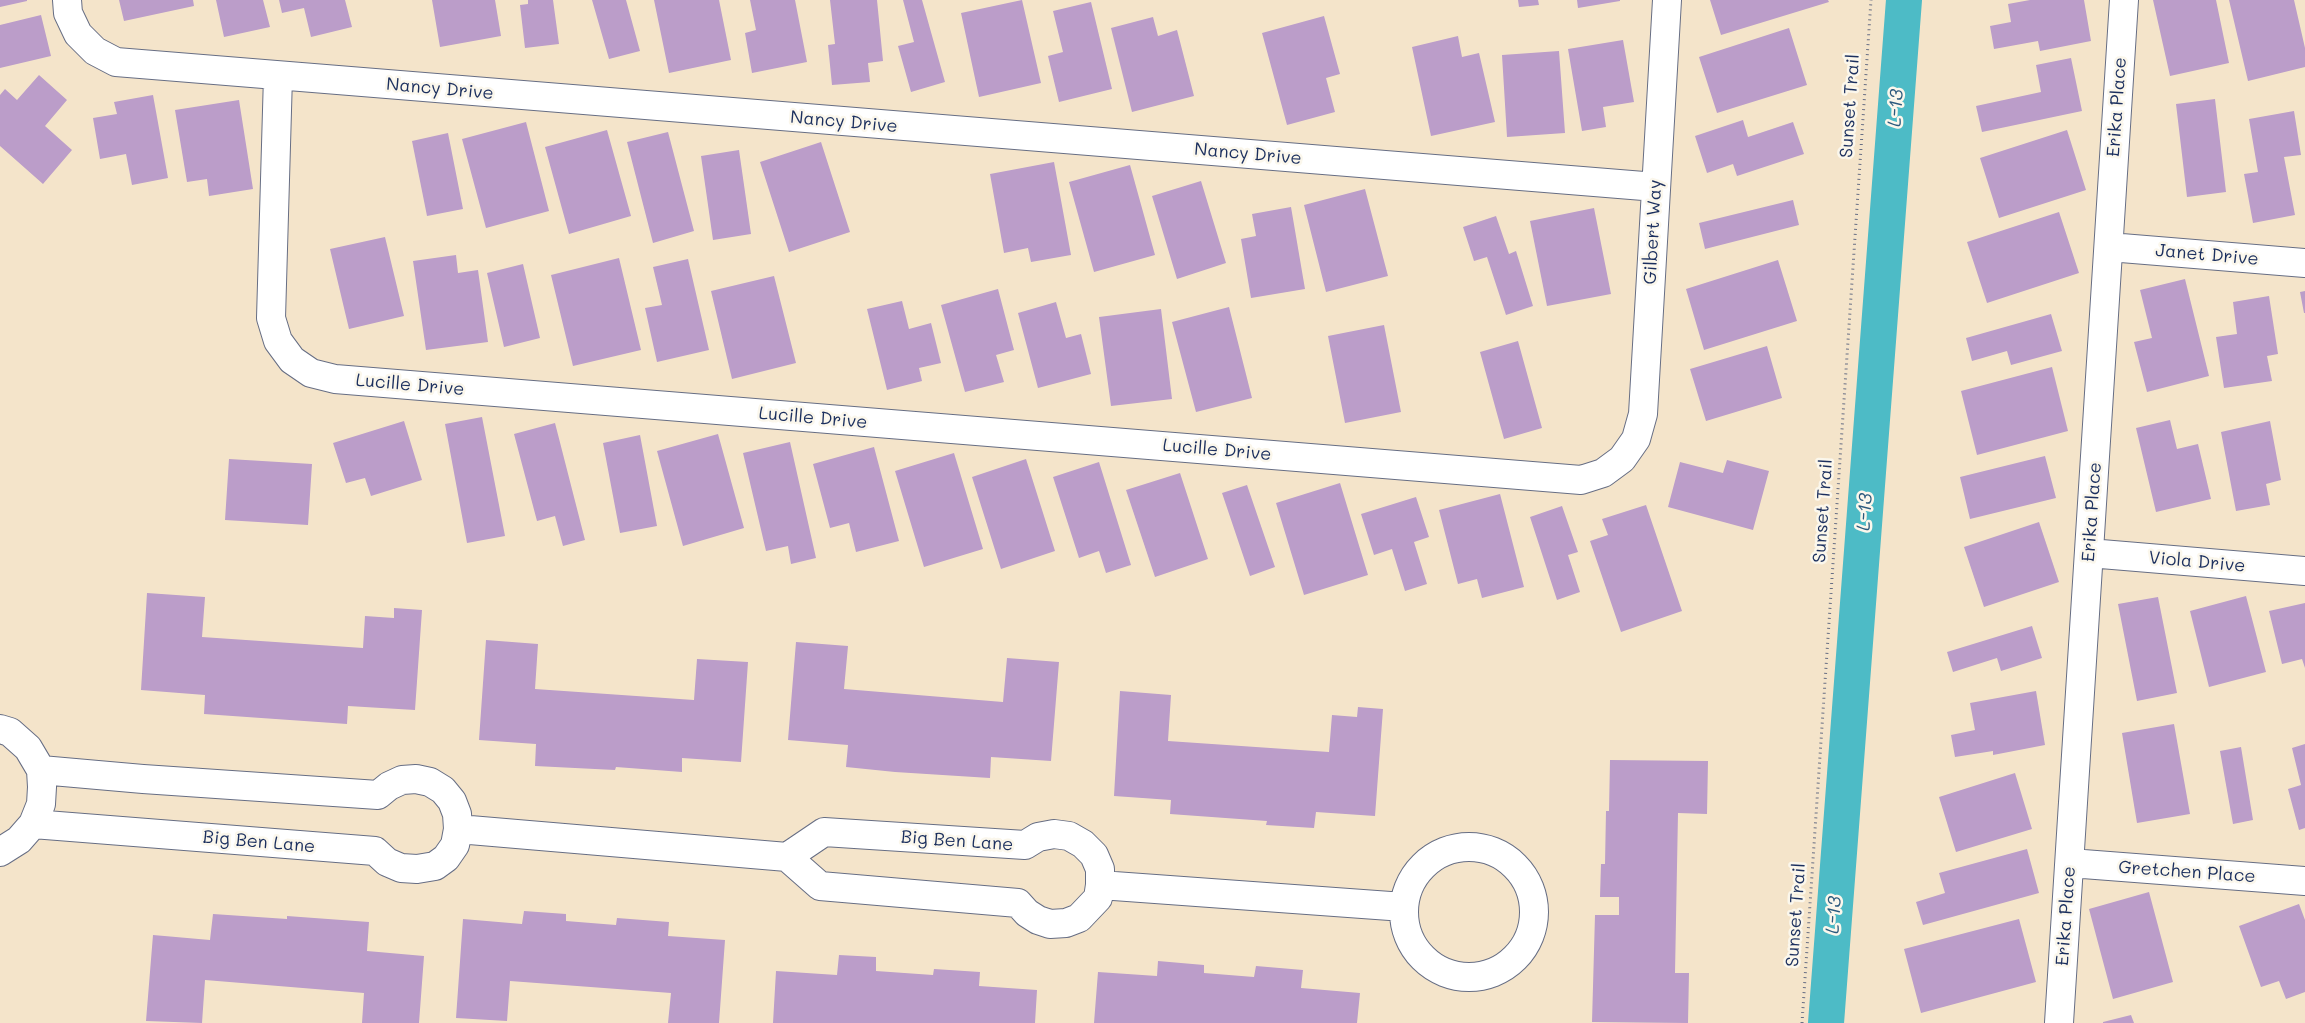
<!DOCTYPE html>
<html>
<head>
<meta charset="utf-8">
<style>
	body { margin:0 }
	canvas { display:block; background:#f4e4ca }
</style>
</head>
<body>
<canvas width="2305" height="1023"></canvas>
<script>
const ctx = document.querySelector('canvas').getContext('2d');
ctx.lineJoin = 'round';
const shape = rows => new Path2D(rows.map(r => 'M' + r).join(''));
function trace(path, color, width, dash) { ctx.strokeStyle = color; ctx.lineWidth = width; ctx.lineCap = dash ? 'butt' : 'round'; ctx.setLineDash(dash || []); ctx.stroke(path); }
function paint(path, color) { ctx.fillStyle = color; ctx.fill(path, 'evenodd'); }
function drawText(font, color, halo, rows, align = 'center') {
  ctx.font = font + ' Mali,sans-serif'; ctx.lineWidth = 5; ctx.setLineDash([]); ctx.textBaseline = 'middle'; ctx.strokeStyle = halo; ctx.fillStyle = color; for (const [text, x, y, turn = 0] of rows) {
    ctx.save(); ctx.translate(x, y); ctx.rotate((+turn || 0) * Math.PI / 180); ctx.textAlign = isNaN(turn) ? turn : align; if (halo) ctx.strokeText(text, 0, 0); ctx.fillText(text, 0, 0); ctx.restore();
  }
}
const canal = shape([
	[1826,1023,1904,0]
]);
const building = shape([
	[0,0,27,0,27,1,0,7],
	[119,0,193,0,194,6,124,21],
	[216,0,263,0,270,27,224,37],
	[279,0,345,0,352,27,311,37,304,8,282,13],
	[432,0,495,0,501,36,440,47],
	[528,0,553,0,559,44,525,48,520,5,528,4],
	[592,0,626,0,640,51,609,59],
	[654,0,719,0,731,60,669,73],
	[750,0,795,0,807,62,752,73,745,33,756,30],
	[830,0,877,0,883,61,868,63,870,82,832,85,828,45,835,44],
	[903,0,922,0,945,82,911,92,898,46,914,42],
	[1022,0,1041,83,979,97,961,13],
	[1518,0,1538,0,1539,5,1519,7],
	[1577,0,1620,0,1620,1,1578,8],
	[1710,0,1828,0,1829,2,1721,35],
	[2030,0,2084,0,2091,41,2040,51,2038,41,1994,49,1990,26,2011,22,2008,4],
	[2153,0,2216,0,2229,63,2170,76],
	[2229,0,2294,0,2305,48,2305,67,2248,81],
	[1091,2,1112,89,1059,102,1048,56,1063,52,1053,11],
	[41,15,51,56,0,68,0,25],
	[1324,16,1340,74,1326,78,1335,112,1287,125,1262,33],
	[1153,17,1158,36,1177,30,1194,96,1132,112,1111,28],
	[1789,28,1807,85,1717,113,1699,57],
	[1458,36,1462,57,1479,53,1495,122,1431,136,1412,47],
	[1623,40,1634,102,1603,107,1606,127,1582,131,1568,49],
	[1559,51,1565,133,1507,137,1502,55],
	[2071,58,2082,111,1982,132,1976,106,2041,92,2036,65],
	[39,75,67,100,45,126,72,150,43,184,0,146,0,95,5,89,17,100],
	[153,95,168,178,132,185,126,154,100,159,93,118,117,114,114,102],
	[2215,99,2226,192,2187,197,2176,104],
	[239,100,253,189,209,196,207,179,187,182,175,110],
	[2294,111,2301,155,2284,157,2295,215,2253,223,2244,174,2258,172,2249,119],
	[1743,120,1748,137,1793,122,1804,154,1737,176,1733,164,1707,173,1695,136],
	[526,122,549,211,486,228,462,139],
	[607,130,631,216,569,234,545,147],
	[2067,130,2086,190,1999,218,1980,158],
	[668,132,694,231,653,243,627,142],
	[448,133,463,209,427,216,412,141],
	[821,142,850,232,789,252,760,162],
	[739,150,751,234,713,240,701,156],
	[1054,162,1071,255,1031,262,1028,248,1004,253,990,174],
	[1130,165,1155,255,1094,272,1069,182],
	[1201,181,1226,263,1177,279,1152,196],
	[1365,189,1388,276,1326,292,1304,205],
	[1793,200,1799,225,1705,249,1699,223],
	[1291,207,1305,289,1251,298,1241,239,1256,236,1252,214],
	[1594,208,1611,294,1547,306,1530,221],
	[2059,212,2079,273,1987,303,1967,242],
	[1496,216,1509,254,1516,251,1533,306,1506,315,1487,257,1474,261,1463,227],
	[385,237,404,316,349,329,330,249],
	[456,255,458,273,478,270,488,342,426,350,413,261],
	[619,258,641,350,573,366,551,275],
	[688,259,709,350,657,362,645,308,662,305,653,267],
	[1778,260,1797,321,1704,350,1686,289],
	[523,264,540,338,504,347,487,273],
	[774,276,796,363,732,379,711,291],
	[2185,279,2209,376,2147,392,2134,342,2152,338,2140,290],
	[998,289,1014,350,996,355,1004,382,965,392,941,305],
	[2305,291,2305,313,2304,313,2300,292],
	[2269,296,2278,354,2267,356,2272,381,2224,388,2216,337,2237,334,2233,302],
	[902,301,909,329,931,323,941,363,919,368,922,381,887,390,867,309],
	[1056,302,1066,338,1081,334,1091,374,1038,388,1018,313],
	[1229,307,1252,398,1196,412,1172,322],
	[1161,309,1172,399,1111,406,1099,317],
	[2051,314,2062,351,2011,365,2007,351,1972,361,1966,338],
	[1384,325,1401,412,1345,423,1328,336],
	[1518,341,1542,428,1504,439,1480,352],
	[1767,346,1782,398,1706,421,1690,369],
	[2052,367,2068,431,1977,455,1961,391],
	[482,417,505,536,467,543,445,424],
	[2170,420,2177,449,2198,444,2211,499,2156,512,2136,428],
	[404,421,422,480,371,496,365,478,346,483,333,443],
	[2270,421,2281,480,2266,484,2270,505,2236,511,2221,432],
	[555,423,585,540,563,546,555,516,537,521,514,434],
	[718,434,744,528,683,546,657,451],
	[640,435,657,526,620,533,603,443],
	[790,442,816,558,791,564,788,546,766,551,743,453],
	[874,447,899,541,856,552,849,523,830,528,813,464],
	[954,453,983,549,924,567,895,471],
	[2045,456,2056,498,1970,519,1960,477],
	[229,459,312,464,308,525,225,520],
	[1026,459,1055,551,1001,569,972,477],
	[1727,460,1769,471,1753,530,1668,507,1680,462,1723,473],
	[1099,462,1131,565,1106,573,1099,551,1079,558,1053,477],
	[1180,473,1208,559,1155,577,1126,490],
	[1340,483,1368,575,1304,595,1276,503],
	[1247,485,1275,567,1250,576,1222,493],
	[1500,494,1524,587,1482,598,1477,579,1458,584,1439,510],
	[1416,497,1429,537,1414,542,1427,584,1405,591,1392,549,1374,555,1361,514],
	[1646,505,1682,611,1621,632,1590,541,1608,535,1602,519],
	[1562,506,1578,552,1568,555,1580,592,1557,600,1530,517],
	[2039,522,2059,582,1984,607,1964,547],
	[147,593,205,597,202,637,363,648,365,616,394,618,394,608,422,610,415,710,348,706,347,724,204,714,205,695,141,690],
	[2246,596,2266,672,2209,687,2190,611],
	[2158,597,2177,693,2137,701,2118,604],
	[2305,603,2305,668,2302,659,2282,664,2269,611],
	[2032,626,2042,658,2001,671,1997,658,1953,672,1947,652],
	[486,640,538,644,535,689,694,700,697,659,748,662,741,762,682,758,682,772,616,767,615,770,535,766,536,744,479,740],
	[796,642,848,646,844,689,1003,702,1007,658,1059,662,1051,761,991,757,990,778,895,772,846,767,848,745,788,740],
	[1120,691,1171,695,1168,741,1329,752,1332,715,1357,717,1358,707,1383,709,1375,816,1316,812,1314,828,1266,825,1267,821,1170,814,1171,800,1114,796],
	[2036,691,2045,745,1993,755,1993,751,1955,757,1951,735,1975,730,1970,703],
	[2174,724,2190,814,2137,823,2122,733],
	[2305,744,2305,828,2299,830,2288,789,2301,785,2292,748],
	[2241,747,2253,820,2233,824,2220,751],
	[1610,760,1708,761,1707,814,1678,813,1675,973,1689,973,1688,1023,1592,1022,1595,915,1619,915,1619,897,1600,897,1601,864,1605,864,1606,811,1609,811],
	[2015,773,2032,829,1956,852,1939,797],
	[2027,849,2039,893,1923,925,1916,902,1945,893,1939,873],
	[2149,892,2173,982,2113,999,2089,909],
	[2299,904,2305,920,2305,992,2286,999,2279,981,2261,987,2239,926],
	[524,911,566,914,566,921,616,925,617,918,669,922,668,936,725,940,719,1023,668,1023,671,993,510,981,507,1021,456,1018,463,919,522,924],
	[213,914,287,919,287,916,369,922,367,951,424,956,419,1023,362,1023,364,993,205,980,202,1023,146,1021,153,935,210,940],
	[2019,919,2036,982,1921,1013,1904,949],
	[839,955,876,957,876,971,933,975,934,969,980,972,979,986,1037,990,1035,1023,773,1023,776,971,837,975],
	[1158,961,1204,965,1204,973,1254,977,1256,966,1303,970,1301,988,1360,993,1357,1023,1094,1023,1098,972,1157,976],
	[2131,1015,2134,1023,2103,1023,2103,1022]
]);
const path = shape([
	[1802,1023,1871,0]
]);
const minor = shape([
	[67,0,68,13,78,34,95,51,116,62,1656,187],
	[278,76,271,318,278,341,292,360,311,373,335,379,1581,480,1603,473,1622,459,1636,439,1643,414,1667,0],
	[2109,247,2305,263],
	[2089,553,2305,571],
	[0,729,10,732,28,748,41,770,42,787,41,804,33,824,19,840,0,852],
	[33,824,375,851,387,862,401,868,417,869,435,866,446,858,455,845,458,829,457,814,452,801,443,790,430,782,416,779,402,780,389,786,378,795,143,779,41,770],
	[458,829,787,857,820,886,1018,903,1027,913,1038,920,1050,924,1066,923,1079,918,1098,898,1100,885,1100,869,1094,855,1083,844,1069,836,1054,834,1038,837,1025,845,824,832,787,857],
	'1404 912a65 65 0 1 1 130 0a65 65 0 1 1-130 0Z',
	[2070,863,2305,881],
	[1100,885,1404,907],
	[2059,1023,2124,0]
]);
const streetNames = [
	["Nancy Drive",440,89,5],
	["Sunset Trail",1850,106,-86],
	["Erika Place",2117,107,-86],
	["Nancy Drive",844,122,5],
	["Nancy Drive",1248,154,5],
	["Gilbert Way",1653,232,-87],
	["Janet Drive",2207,255,5],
	["Lucille Drive",410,385,5],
	["Lucille Drive",813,418,5],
	["Lucille Drive",1217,450,5],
	["Sunset Trail",1823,511,-86],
	["Erika Place",2092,512,-86],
	["Viola Drive",2197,562,5],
	["Big Ben Lane",957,841,4],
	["Big Ben Lane",259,842,5],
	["Gretchen Place",2187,872,4],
	["Sunset Trail",1796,915,-86],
	["Erika Place",2066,916,-86]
];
const waterNames = [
	["L-13",1896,108,-86],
	["L-13",1865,512,-86],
	["L-13",1834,915,-86]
];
trace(canal, '#4dbbc6', 36);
paint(building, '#bb9dc9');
trace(minor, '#676e84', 30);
trace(path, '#676e84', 3, [1, 4]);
trace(minor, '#fff', 28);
drawText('18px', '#1b2f5e', '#fbf7ec', streetNames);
drawText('italic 19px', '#2a597d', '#fbf7ec', waterNames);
</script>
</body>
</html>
